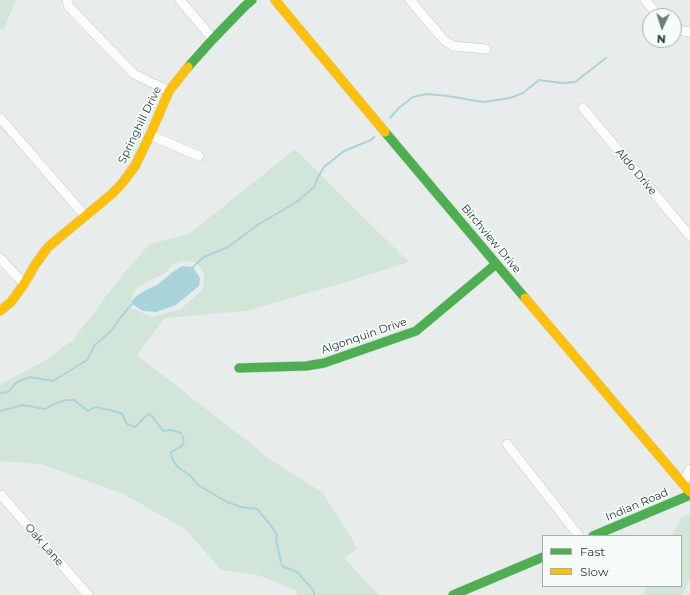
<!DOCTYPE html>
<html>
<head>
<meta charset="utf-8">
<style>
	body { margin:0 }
	#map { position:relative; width:690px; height:595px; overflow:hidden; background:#e8edeb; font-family:Montserrat,sans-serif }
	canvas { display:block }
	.legend { position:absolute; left:542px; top:535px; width:140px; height:52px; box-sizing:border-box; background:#f7fbf9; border:1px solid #a3b1ad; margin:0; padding:5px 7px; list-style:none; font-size:12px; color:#24423a }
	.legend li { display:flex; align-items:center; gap:8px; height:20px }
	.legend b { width:20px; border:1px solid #a3b1ad }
	.north { position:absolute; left:642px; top:8px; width:40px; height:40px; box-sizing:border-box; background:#f7fbf9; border:1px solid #a3b1ad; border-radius:50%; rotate:184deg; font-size:11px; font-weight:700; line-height:16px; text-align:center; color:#24423a }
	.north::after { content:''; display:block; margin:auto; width:14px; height:18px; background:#697e78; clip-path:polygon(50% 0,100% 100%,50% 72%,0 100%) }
</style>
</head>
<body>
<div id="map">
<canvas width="690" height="595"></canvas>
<ul class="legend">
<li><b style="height:5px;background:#4caf50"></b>Fast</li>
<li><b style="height:5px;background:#ffc107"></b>Slow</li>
</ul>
<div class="north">N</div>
</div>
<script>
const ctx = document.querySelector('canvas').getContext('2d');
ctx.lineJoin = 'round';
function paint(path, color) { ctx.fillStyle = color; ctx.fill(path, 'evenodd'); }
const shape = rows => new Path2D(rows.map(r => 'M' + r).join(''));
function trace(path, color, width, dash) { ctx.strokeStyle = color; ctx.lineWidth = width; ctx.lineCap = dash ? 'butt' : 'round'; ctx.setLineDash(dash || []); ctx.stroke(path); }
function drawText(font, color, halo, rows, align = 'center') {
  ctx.font = font + ' Montserrat,sans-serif'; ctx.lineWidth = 3.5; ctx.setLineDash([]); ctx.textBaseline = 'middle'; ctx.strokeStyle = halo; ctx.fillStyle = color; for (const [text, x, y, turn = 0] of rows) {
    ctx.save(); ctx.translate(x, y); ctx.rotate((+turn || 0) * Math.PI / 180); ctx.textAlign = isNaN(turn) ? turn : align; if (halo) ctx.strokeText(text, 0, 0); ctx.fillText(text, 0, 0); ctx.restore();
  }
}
const green = shape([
	[0,0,16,0,3,31,0,29],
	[295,149,409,262,353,280,246,311,165,318,137,355,274,462,322,492,351,537,357,549,344,558,379,595,298,595,295,590,258,575,221,570,185,529,123,494,41,464,0,461,0,384,41,363,73,340,123,274,150,244,189,234],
	[183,261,196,262,204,274,203,289,181,309,152,317,128,307,137,287,165,273,173,264],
	[690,514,690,580,682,595,642,595,647,586,681,586,681,536,672,536,681,518]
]);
const water = shape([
	[182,266,193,267,200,278,199,286,176,305,156,312,143,311,132,304,131,302,135,297,146,290,157,285,174,271]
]);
const stream = shape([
	[390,118,399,108,413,97,426,94,448,96,483,102,510,98,523,93,539,80,562,83,575,82,606,58],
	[193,267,204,257,228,247,259,224,278,213,298,201,314,187,318,177,324,167,344,151,371,140,374,137],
	[0,393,8,392,17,382,30,377,53,381,87,360,95,345,111,331,120,318,132,304],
	[0,411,23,405,45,409,54,404,66,400,74,400,88,411,95,407,114,411,122,414,127,424,135,427,148,414,152,416,163,431,171,430,181,433,184,440,182,446,171,452,173,461,179,468,191,476,198,485,227,502,241,507,257,509,270,524,277,535,276,540,282,566,297,572,314,591,314,595]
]);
const street = shape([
	[67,0,69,7,134,74,169,91],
	[180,0,213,39],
	[410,0,444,40,453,46,486,49],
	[645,0,659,16],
	[674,28,684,31,690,32],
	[583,108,690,236],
	[0,118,85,216],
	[150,135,199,156],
	[0,258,24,284],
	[507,444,579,536],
	[683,483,690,469],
	[1,495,88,595]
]);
const fast = shape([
	[188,67,213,39,245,6,252,0],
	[385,132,525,298],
	[239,368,306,366,324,363,416,331,496,264],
	[593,536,690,495],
	[453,595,543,557]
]);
const slow = shape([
	[275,0,385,132],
	[525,298,690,492],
	[0,311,11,302,24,284,35,265,48,247,113,193,123,182,135,166,150,135,169,91,188,67]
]);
const streetNames = [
	["Springhill Drive",140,125,-64],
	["Aldo Drive",636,172,50],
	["Birchview Drive",491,239,50],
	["Algonquin Drive",364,336,-19],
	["Indian Road",637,505,-23],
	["Oak Lane",44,545,49]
];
paint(green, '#d1e6d8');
paint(water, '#a9d4db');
trace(stream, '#a9d4db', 2);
trace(street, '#c5cac8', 10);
trace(fast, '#c3cbc8', 10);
trace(slow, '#c3cbc8', 10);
trace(street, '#fcfcfc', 9);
trace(fast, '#4caf50', 9);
trace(slow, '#ffc107', 9);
drawText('11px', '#24423a', '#f7fbf9', streetNames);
</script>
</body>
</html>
